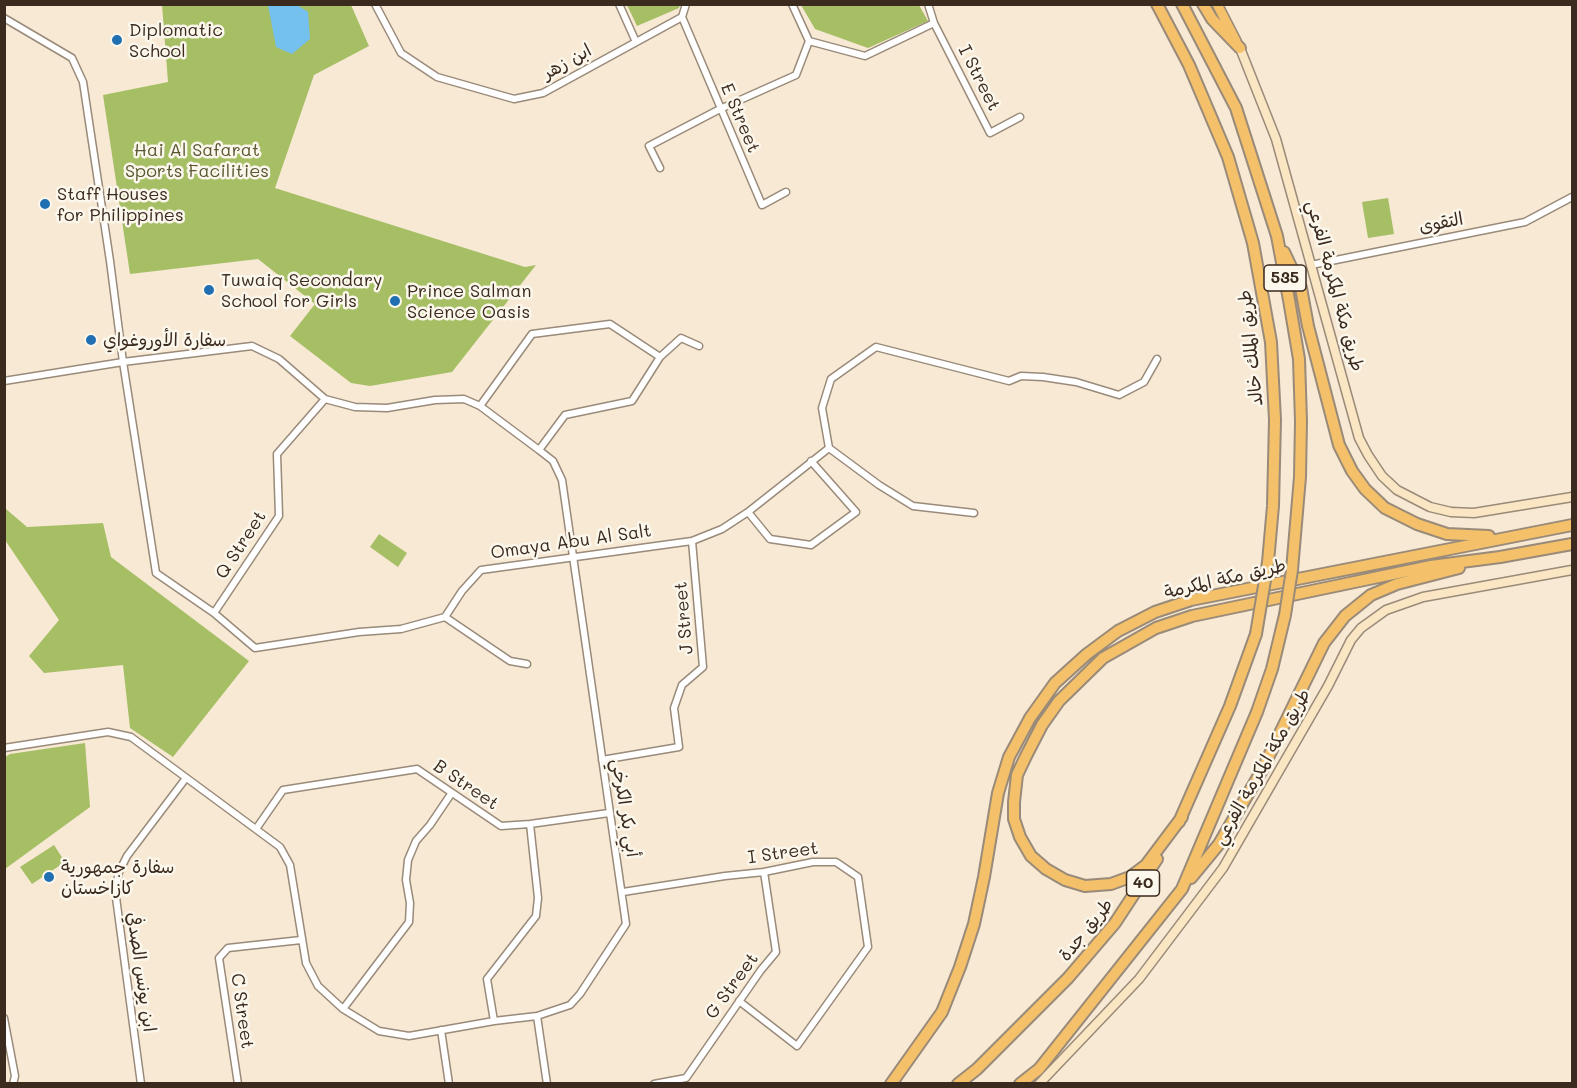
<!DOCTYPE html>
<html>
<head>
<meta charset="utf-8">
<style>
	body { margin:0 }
	#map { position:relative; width:1577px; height:1088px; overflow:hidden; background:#f7e9d4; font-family:Mali,sans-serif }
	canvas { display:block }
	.frame { position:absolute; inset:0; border:6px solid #3b2a1e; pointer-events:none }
</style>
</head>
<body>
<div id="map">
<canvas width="1577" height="1088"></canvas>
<div class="frame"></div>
</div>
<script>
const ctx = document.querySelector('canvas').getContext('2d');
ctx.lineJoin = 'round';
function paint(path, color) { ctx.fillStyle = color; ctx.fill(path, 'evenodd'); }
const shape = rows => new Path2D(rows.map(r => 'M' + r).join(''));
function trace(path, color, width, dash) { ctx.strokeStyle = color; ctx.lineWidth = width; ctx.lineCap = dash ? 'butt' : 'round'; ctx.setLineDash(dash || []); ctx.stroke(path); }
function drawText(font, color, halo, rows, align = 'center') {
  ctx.font = font + ' Mali,"Playpen Sans Arabic",sans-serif'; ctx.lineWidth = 5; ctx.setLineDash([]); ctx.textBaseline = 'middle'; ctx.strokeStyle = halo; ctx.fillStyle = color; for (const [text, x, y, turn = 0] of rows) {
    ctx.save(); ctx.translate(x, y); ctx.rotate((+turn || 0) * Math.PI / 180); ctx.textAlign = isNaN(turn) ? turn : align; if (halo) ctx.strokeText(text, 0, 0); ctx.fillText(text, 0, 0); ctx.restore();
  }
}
const green = shape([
	[162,5,351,5,369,46,314,75,275,188,525,267,536,265,452,372,370,386,351,383,290,336,315,304,258,259,130,274,103,95,168,82],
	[627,5,680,5,679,8,637,26],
	[801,5,919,5,928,21,868,48,815,29],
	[1388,198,1394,234,1368,238,1362,202],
	[4,503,6,509,27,527,103,523,111,557,249,661,173,757,130,728,123,665,44,673,29,656,59,620,5,540],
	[379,534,407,553,398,567,370,547],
	[85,743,90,807,5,869,5,757,10,754],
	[54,845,65,862,32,884,20,867]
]);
const water = shape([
	[268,5,297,5,308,12,310,39,292,54,276,47]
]);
const street = shape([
	[375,4,401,53,437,77,514,99,543,93,682,17,686,4],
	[619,4,636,42],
	[792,4,809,41,865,56,934,23],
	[928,4,934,23,990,133,1020,117],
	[682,17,762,205,786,192],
	[4,18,72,58,83,82,110,261,123,362,156,573,214,613,255,648,359,632,401,629,445,617,462,591,481,570,692,541,722,529,748,512,829,448],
	[660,168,649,146,720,109,796,75,809,41],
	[1311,265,1525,222,1572,197],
	[4,381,123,362,252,346,279,359,325,399,355,407,387,408,435,400,464,399,480,406,539,450,553,461,562,480,626,924,580,994,570,1005,537,1016,494,1021,409,1036,379,1031,343,1009,318,986,306,963,290,865,280,847,131,737,108,732,4,748],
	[480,406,532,334,610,324,660,357],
	[539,450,565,415,632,401,660,357,681,338,699,346],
	[748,512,770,539,811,545,856,512,811,461],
	[974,513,913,506,879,485,829,448,822,408,831,379,876,347,1009,381,1021,376,1043,377,1076,382,1119,395,1144,382,1157,359],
	[214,613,279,516,277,454,325,399],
	[445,617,510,661,527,664],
	[602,760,679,747,674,708,682,685,703,667,692,541],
	[256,829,283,790,417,769,501,826,530,824,609,813],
	[623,892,725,876,764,872,813,862,836,862,858,877,868,947,797,1046,739,1001],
	[343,1009,409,922,410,903,406,880,408,860,416,841,430,825,451,794],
	[537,1016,547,1084],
	[4,1018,15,1076,13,1084],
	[494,1021,487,979,536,916,538,898,530,824],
	[441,1030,449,1084],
	[141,1084,115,890,119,872,127,856,186,778],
	[238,1084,219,958,228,948,301,940],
	[654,1084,686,1078,761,970,776,952,764,872]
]);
const secondary = shape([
	[1240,48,1276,139,1359,438,1368,455,1382,476,1397,490,1430,507,1451,512,1474,513,1572,497],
	[1039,1084,1139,979,1223,868,1328,686,1351,640,1361,628,1386,610,1423,597,1572,570]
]);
const primary = shape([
	[1217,4,1236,41]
]);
const highway = shape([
	[1157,4,1189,65,1228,157,1253,243,1271,342,1275,420,1273,506,1268,562],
	[1182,4,1236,108,1277,236,1289,300,1299,359,1301,421,1300,477,1292,570],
	[1203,4,1212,19,1240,48],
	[1284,252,1301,288,1308,326,1339,445,1352,471,1365,489,1385,508,1417,524,1447,534,1489,536],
	[1182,817,1146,865,1130,877,1111,884,1085,886,1065,880,1046,869,1031,856,1020,837,1014,819,1014,802,1017,775,1026,756,1042,725,1059,701,1103,658,1156,628,1192,616,1431,566,1500,557,1572,544],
	[1179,822,1230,706,1256,634],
	[1191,878,1219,844,1262,770,1324,643,1345,616,1371,595,1397,584,1459,568],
	[891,1084,942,1012,960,967,974,924,984,877,998,793,1009,757,1030,718,1055,683,1087,654,1118,631,1155,612,1191,600,1572,525],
	[958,1084,977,1069,1068,978,1115,923,1157,859],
	[1020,1084,1039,1069,1182,889,1257,712,1272,669,1285,615]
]);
const highwayBridge = shape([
	[1285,615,1292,570],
	[1256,634,1268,562]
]);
const markers = [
	[117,40,6,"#1f6fb2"],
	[45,204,6,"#1f6fb2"],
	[209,290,6,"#1f6fb2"],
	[395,301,6,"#1f6fb2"],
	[91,340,6,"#1f6fb2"],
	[49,877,6,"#1f6fb2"]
];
const shields = [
	[1285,278,42],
	[1143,883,33]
];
const shieldNames = [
	["535",1285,278],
	["40",1143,883]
];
const poiNames = [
	["Diplomatic",129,30],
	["School",129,51],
	["Staff Houses",57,194],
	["for Philippines",57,215],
	["Tuwaiq Secondary",221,280],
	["School for Girls",221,301],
	["Prince Salman",407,291],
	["Science Oasis",407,312],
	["سفارة الأوروغواي",103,340],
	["سفارة جمهورية",61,867],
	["كازاخستان",61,888]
];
const streetNames = [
	["ابن زهر",567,62,-29],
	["I Street",979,78,63],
	["E Street",740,118,67],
	["التقوى",1441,223,-11],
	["طريق مكة المكرمة الفرعي",1335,286,75],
	["طريق الملك خالد",1251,348,-96],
	["Omaya Abu Al Salt",571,542,-8],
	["Q Street",241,545,-57],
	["طريق مكة المكرمة",1225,579,-13],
	["J Street",684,618,-95],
	["طريق مكة المكرمة الفرعي",1262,767,-60],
	["B Street",466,785,34],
	["أبي بكر الكرخي",625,808,81],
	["I Street",783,853,-8],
	["طريق جدة",1086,930,-51],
	["ابن يونس الصدفي",141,972,82],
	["G Street",732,986,-54],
	["C Street",242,1011,82]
];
const parkNames = [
	["Hai Al Safarat",197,150],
	["Sports Facilities",197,171]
];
paint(green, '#a6bf65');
paint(water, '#74c0ee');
trace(street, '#998a79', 9);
trace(secondary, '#998a79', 11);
trace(primary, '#998a79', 12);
trace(highway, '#998a79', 14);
trace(street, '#fff', 6);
trace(secondary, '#fbe6c3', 8);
trace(primary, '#f4c16a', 9);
trace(highway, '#f4c16a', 10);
trace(highwayBridge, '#998a79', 14, []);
trace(highwayBridge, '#f4c16a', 10);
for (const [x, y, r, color] of markers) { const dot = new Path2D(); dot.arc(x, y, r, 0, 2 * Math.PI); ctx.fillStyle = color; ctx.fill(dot); trace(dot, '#fbf7ec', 2); }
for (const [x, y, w] of shields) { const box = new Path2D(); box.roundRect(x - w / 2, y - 13, w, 26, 4.5); ctx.fillStyle = '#fbf7ec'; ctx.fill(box); trace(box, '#3b2a1e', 1.5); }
drawText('bold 16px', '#3b2a1e', null, shieldNames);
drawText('18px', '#3b2a1e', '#fbf7ec', poiNames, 'left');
drawText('18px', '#3b2a1e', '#fbf7ec', streetNames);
drawText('18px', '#5b5733', '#fbf7ec', parkNames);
</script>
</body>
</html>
